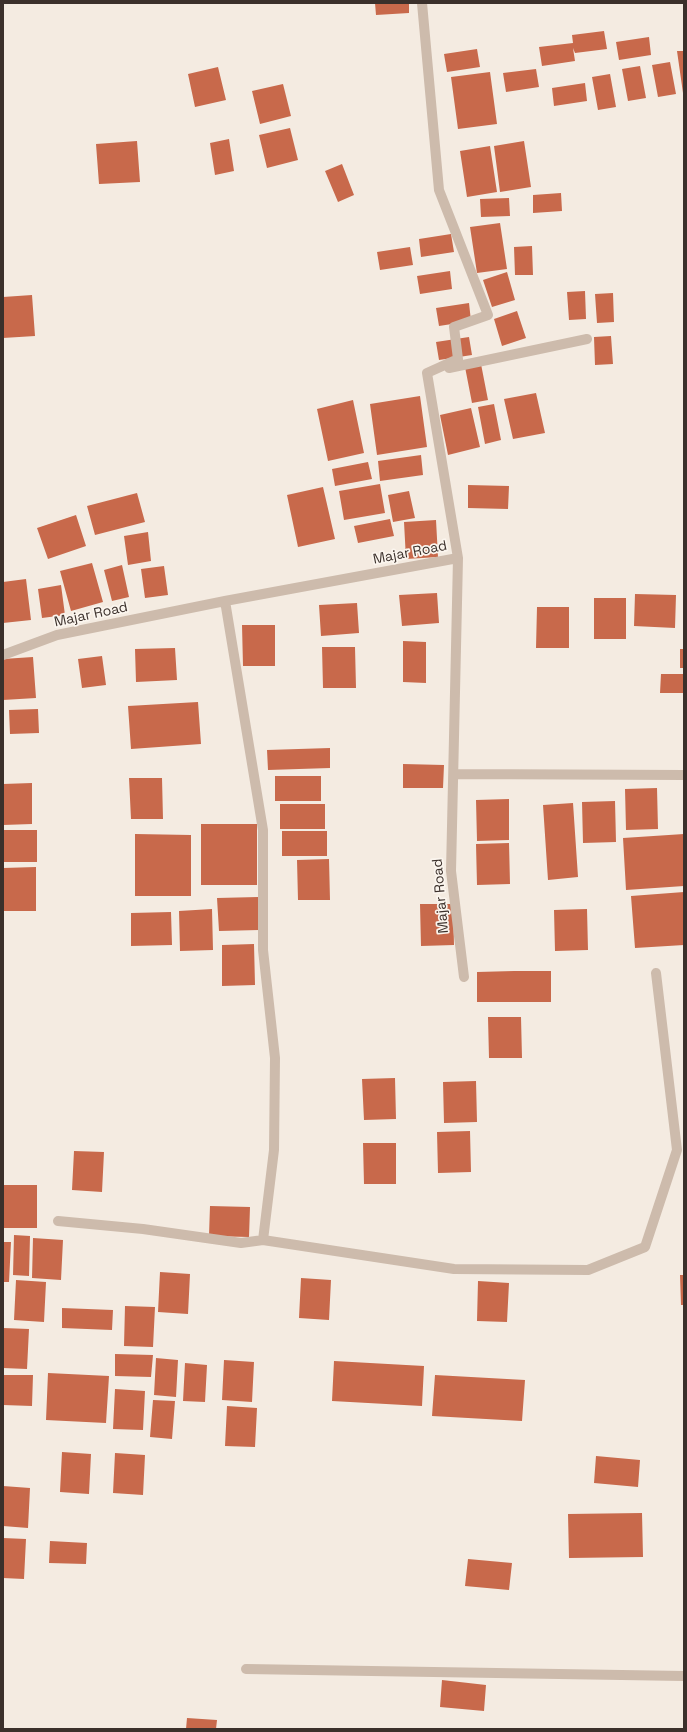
<!DOCTYPE html>
<html>
<head>
<meta charset="utf-8">
<style>
	body { margin:0 }
	#map { position:relative; width:687px; height:1732px; overflow:hidden; background:#f4ebe1; font-family:"Space Grotesk",sans-serif }
	canvas { display:block }
	.frame { position:absolute; inset:0; border:4px solid #3b302b; pointer-events:none }
</style>
</head>
<body>
<div id="map">
<canvas width="687" height="1732"></canvas>
<div class="frame"></div>
</div>
<script>
const ctx = document.querySelector('canvas').getContext('2d');
ctx.lineJoin = 'round';
function paint(path, color) { ctx.fillStyle = color; ctx.fill(path, 'evenodd'); }
const shape = rows => new Path2D(rows.map(r => 'M' + r).join(''));
function trace(path, color, width, dash) { ctx.strokeStyle = color; ctx.lineWidth = width; ctx.lineCap = dash ? 'butt' : 'round'; ctx.setLineDash(dash || []); ctx.stroke(path); }
function drawText(font, color, halo, rows, align = 'center') {
  ctx.font = font + ' "Space Grotesk",sans-serif'; ctx.lineWidth = 3.5; ctx.setLineDash([]); ctx.textBaseline = 'middle'; ctx.strokeStyle = halo; ctx.fillStyle = color; for (const [text, x, y, turn = 0] of rows) {
    ctx.save(); ctx.translate(x, y); ctx.rotate((+turn || 0) * Math.PI / 180); ctx.textAlign = isNaN(turn) ? turn : align; if (halo) ctx.strokeText(text, 0, 0); ctx.fillText(text, 0, 0); ctx.restore();
  }
}
const building = shape([
	[375,3,409,3,409,13,376,15],
	[604,31,607,49,575,53,573,48,575,61,542,66,539,47,573,43,572,35],
	[649,37,651,55,619,60,616,42],
	[477,49,480,67,447,72,444,54],
	[677,51,684,51,684,92,683,93],
	[670,62,676,94,658,97,652,65],
	[640,66,646,98,628,101,622,69],
	[218,67,226,100,195,107,188,74],
	[536,69,539,87,506,92,503,73],
	[490,72,497,124,458,129,451,77],
	[610,74,616,107,598,110,592,77],
	[585,83,587,101,554,106,552,88],
	[283,84,291,116,260,124,252,91],
	[290,128,298,160,267,168,259,135],
	[229,139,234,171,215,175,210,143],
	[137,141,140,182,99,184,96,144],
	[524,141,531,187,500,192,494,146],
	[490,146,497,192,467,197,460,151],
	[342,164,354,195,338,202,325,171],
	[561,193,562,211,533,213,533,195],
	[509,198,510,216,481,217,480,199],
	[500,223,507,269,477,273,470,227],
	[451,234,454,252,421,257,419,239],
	[532,246,533,275,515,275,514,247],
	[410,247,413,265,380,270,377,252],
	[450,271,452,289,420,294,417,276],
	[507,272,515,300,492,307,483,280],
	[585,291,586,319,569,320,567,292],
	[613,293,614,322,597,323,595,294],
	[32,295,35,336,3,338,3,297],
	[469,303,471,321,439,326,436,308],
	[517,311,526,338,502,346,494,319],
	[611,336,613,364,595,365,594,337],
	[469,337,472,355,439,360,436,342],
	[481,364,488,400,472,403,465,367],
	[536,393,545,433,513,439,504,399],
	[420,396,427,447,377,455,370,404],
	[353,400,364,453,328,461,317,409],
	[494,404,501,440,485,444,478,407],
	[471,408,480,447,448,455,440,415],
	[421,455,423,475,380,481,378,461],
	[368,462,372,479,335,486,332,469],
	[380,484,385,513,344,520,339,491],
	[468,485,509,486,508,509,468,508],
	[323,487,335,539,298,547,287,495],
	[409,491,415,518,393,522,388,495],
	[137,493,145,522,95,535,87,506],
	[76,515,86,546,48,559,37,528],
	[390,519,394,536,358,543,354,526],
	[436,520,438,557,406,559,404,522],
	[148,532,151,561,128,565,124,536],
	[92,563,103,602,71,611,60,571],
	[122,565,129,597,112,601,104,570],
	[164,566,168,595,145,598,141,569],
	[26,579,31,620,3,623,3,582],
	[61,585,65,615,42,618,38,589],
	[437,593,439,623,402,626,399,595],
	[635,594,676,595,675,628,634,626],
	[594,598,626,598,626,639,594,639],
	[357,603,359,633,321,636,319,605],
	[537,607,569,607,569,648,536,648],
	[242,625,275,625,275,666,243,666],
	[403,641,426,642,426,683,403,682],
	[322,647,355,647,356,688,323,688],
	[175,648,177,680,136,682,135,649],
	[680,649,684,649,684,668,680,668],
	[102,656,106,685,82,688,78,659],
	[33,657,36,698,3,700,3,659],
	[661,674,684,674,684,693,660,693],
	[198,702,201,744,131,749,128,706],
	[38,709,39,733,10,734,9,710],
	[330,748,330,768,268,770,267,750],
	[403,764,444,765,443,788,403,788],
	[275,776,321,776,321,801,275,801],
	[129,778,162,778,163,819,131,819],
	[32,783,32,824,3,825,3,784],
	[657,788,658,829,626,830,625,789],
	[509,799,509,840,477,841,476,800],
	[615,801,616,842,583,843,582,802],
	[573,803,578,877,548,880,543,805],
	[280,804,325,804,325,829,280,829],
	[201,824,257,824,257,885,201,885],
	[3,830,37,830,37,862,3,862],
	[282,831,327,831,327,856,282,856],
	[135,834,191,835,191,896,135,896],
	[684,834,684,886,626,890,623,838],
	[509,843,510,884,477,885,476,844],
	[329,859,330,900,298,900,297,860],
	[36,867,36,911,3,911,3,868],
	[684,892,684,945,635,948,631,896],
	[258,897,259,930,219,931,217,898],
	[420,904,453,904,454,945,421,946],
	[212,909,213,950,180,951,179,911],
	[587,909,588,950,555,951,554,910],
	[171,912,172,945,131,946,131,913],
	[254,944,255,985,222,986,222,945],
	[514,971,551,971,551,1002,477,1002,477,972],
	[488,1017,521,1017,522,1058,489,1058],
	[395,1078,396,1119,364,1120,362,1079],
	[476,1081,477,1122,444,1123,443,1082],
	[470,1131,471,1172,438,1173,437,1132],
	[363,1143,396,1143,396,1184,364,1184],
	[74,1151,104,1152,102,1192,72,1190],
	[3,1185,37,1185,37,1228,3,1228],
	[210,1206,250,1207,249,1237,209,1236],
	[14,1235,30,1236,29,1276,13,1275],
	[33,1238,63,1240,61,1280,32,1278],
	[3,1242,11,1242,9,1282,3,1282],
	[160,1272,190,1274,188,1314,158,1312],
	[680,1275,684,1275,684,1305,681,1305],
	[301,1278,331,1280,329,1320,299,1318],
	[16,1280,46,1282,44,1322,14,1320],
	[478,1281,509,1283,507,1322,477,1321],
	[125,1306,155,1307,153,1347,124,1346],
	[62,1308,113,1310,112,1330,62,1328],
	[3,1328,29,1329,27,1369,3,1368],
	[115,1354,153,1355,151,1377,115,1376],
	[156,1358,178,1360,176,1397,154,1395],
	[224,1360,254,1362,252,1402,222,1400],
	[334,1361,424,1366,422,1406,332,1401],
	[185,1363,207,1365,205,1402,183,1401],
	[48,1373,109,1376,106,1423,46,1420],
	[3,1375,33,1375,32,1406,3,1405],
	[435,1375,525,1380,522,1421,432,1416],
	[115,1389,145,1391,143,1430,113,1429],
	[153,1400,175,1401,172,1439,150,1437],
	[227,1406,257,1408,255,1447,225,1446],
	[62,1452,91,1454,89,1494,60,1492],
	[115,1453,145,1455,143,1495,113,1493],
	[596,1456,640,1460,638,1487,594,1483],
	[3,1486,30,1488,28,1528,3,1526],
	[642,1513,643,1557,569,1558,568,1514],
	[3,1538,26,1539,24,1579,3,1578],
	[50,1541,87,1543,86,1564,49,1563],
	[468,1559,512,1563,509,1590,465,1586],
	[442,1680,486,1685,484,1711,440,1707],
	[187,1718,217,1720,216,1729,186,1729]
]);
const minor = shape([
	[422,3,439,190,488,315,454,327,458,359,427,373,458,558],
	[449,368,587,339],
	[225,601,263,830,263,950,275,1058,274,1150,263,1240,454,1269,588,1270,645,1247,677,1150,656,973],
	[3,655,57,635,225,601,458,558,451,871,464,977],
	[454,774,684,775],
	[58,1221,143,1229,241,1243,263,1240],
	[246,1669,684,1676]
]);
const streetNames = [
	["Majar Road",410,553,-11],
	["Majar Road",91,615,-12],
	["Majar Road",441,896,-95]
];
paint(building, '#c8694b');
trace(minor, '#cdbbac', 10);
drawText('14px', '#3b302b', '#fbf5ee', streetNames);
</script>
</body>
</html>
